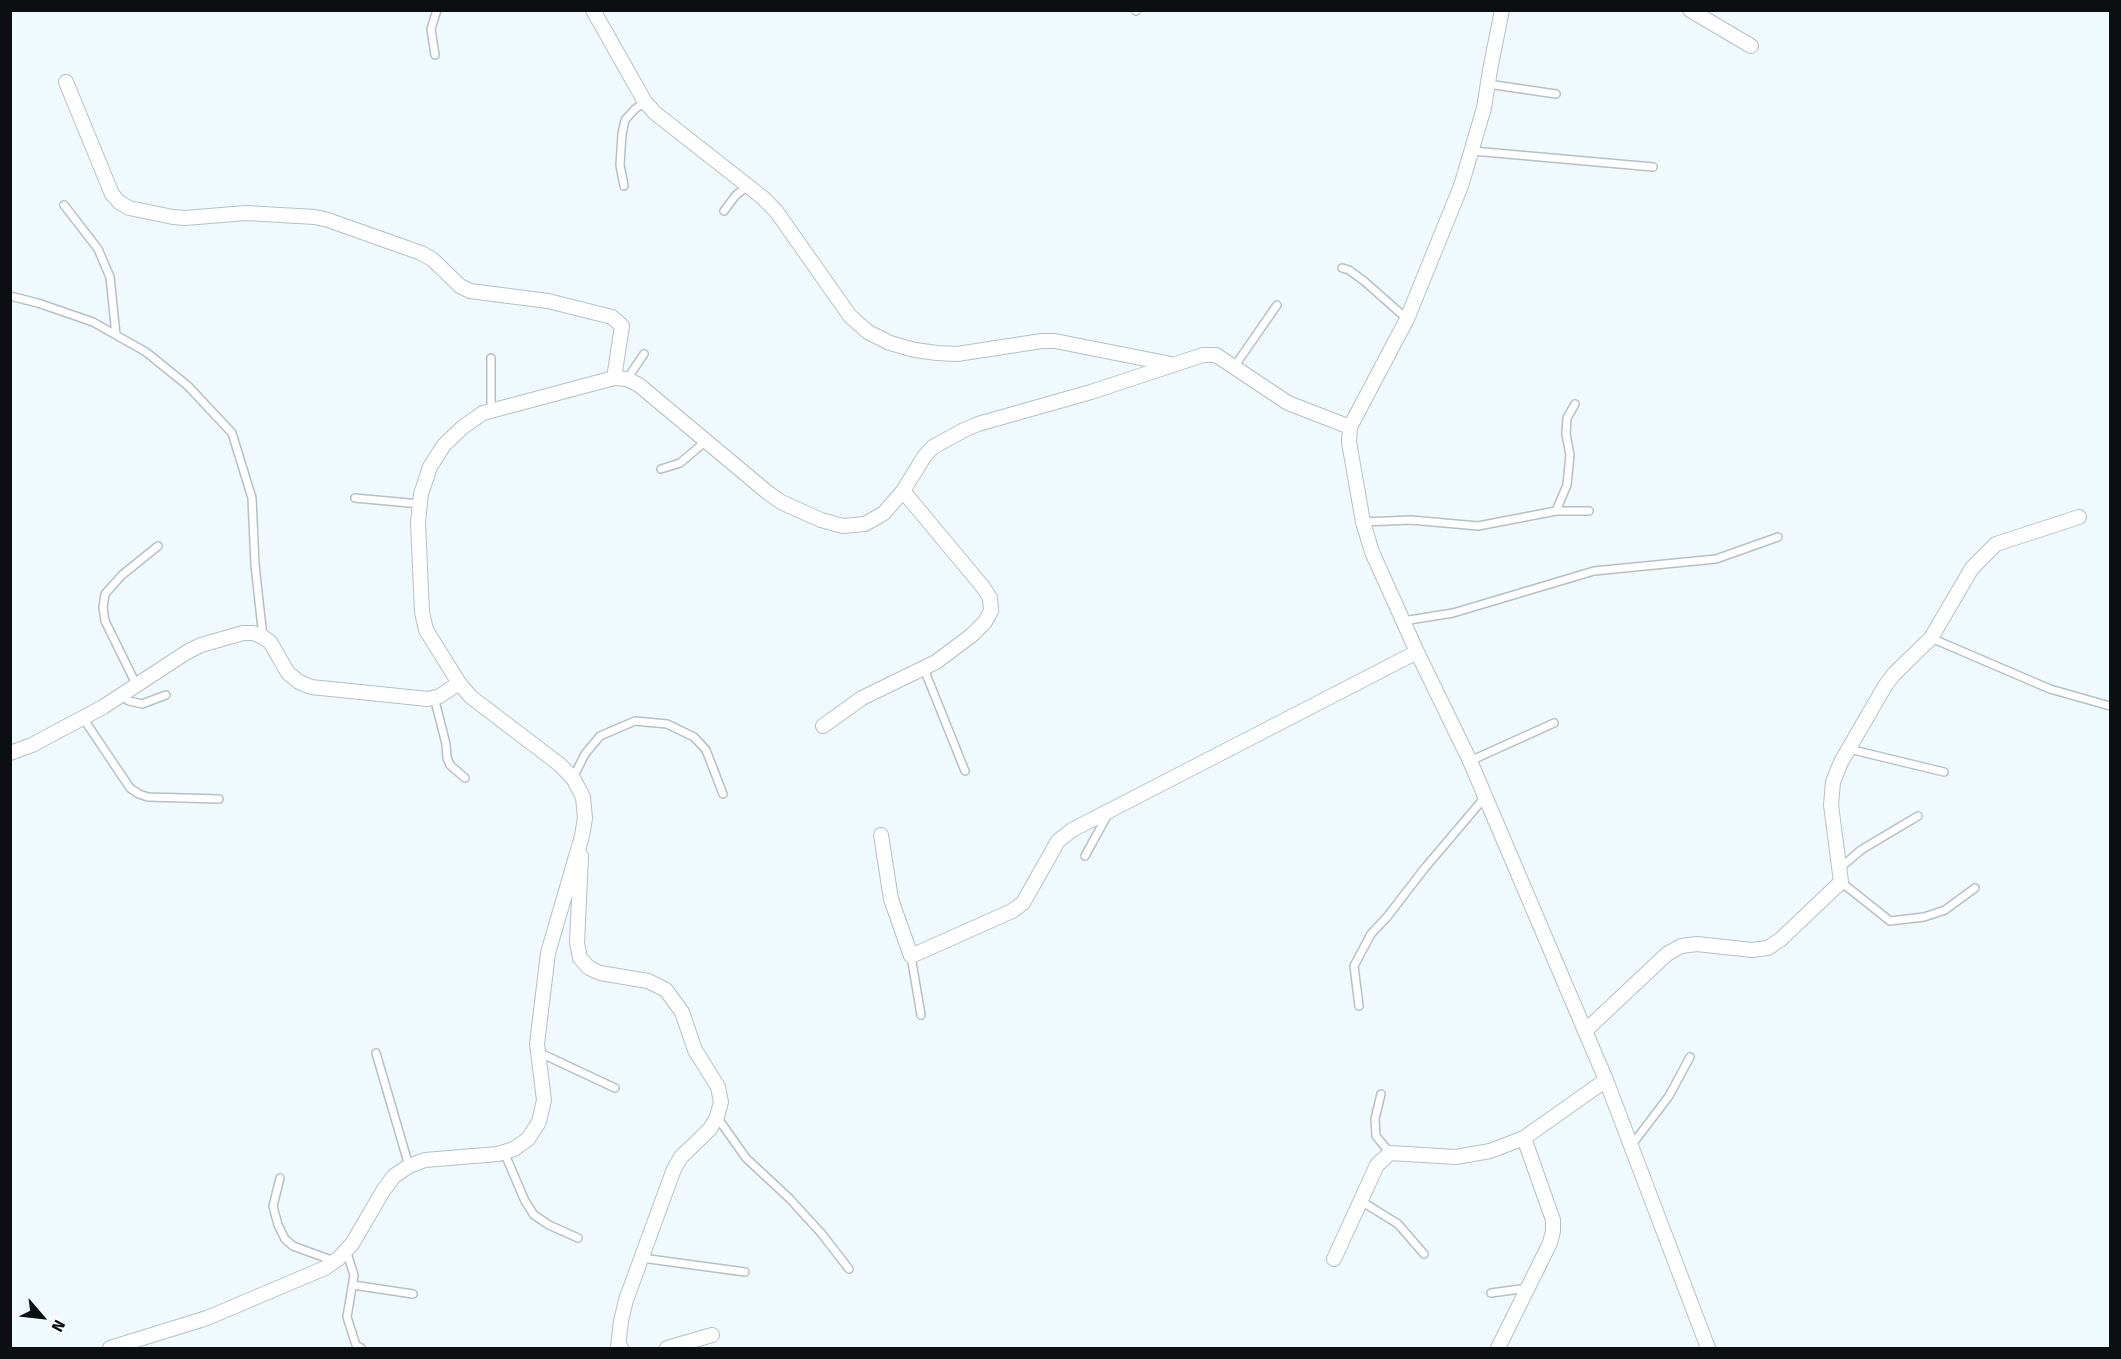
<!DOCTYPE html>
<html>
<head>
<meta charset="utf-8">
<style>
	body { margin:0 }
	#map { position:relative; width:2121px; height:1359px; overflow:hidden; background:#f0fafe; font-family:"Fira Sans",sans-serif }
	canvas { display:block }
	.frame { position:absolute; inset:0; border:12px solid #0c0f11; pointer-events:none }
	.north { position:absolute; left:12px; top:1287px; width:60px; height:60px; -webkit-text-stroke:4px #fff; paint-order:stroke; rotate:118deg; font-size:16px; font-weight:700; line-height:24px; text-align:center; color:#0c0f11 }
	.north::after { content:''; display:block; margin:auto; width:21px; height:27px; background:#0c0f11; clip-path:polygon(50% 0,100% 100%,50% 72%,0 100%) }
</style>
</head>
<body>
<div id="map">
<canvas width="2121" height="1359"></canvas>
<div class="frame"></div>
<div class="north">N</div>
</div>
<script>
const ctx = document.querySelector('canvas').getContext('2d');
ctx.lineJoin = 'round';
const shape = rows => new Path2D(rows.map(r => 'M' + r).join(''));
function trace(path, color, width, dash) { ctx.strokeStyle = color; ctx.lineWidth = width; ctx.lineCap = dash ? 'butt' : 'round'; ctx.setLineDash(dash || []); ctx.stroke(path); }
const lane = shape([
	[1136,10,1136,11],
	[435,55,431,29,437,10],
	[1488,84,1556,94],
	[1473,151,1653,167],
	[624,186,620,165,622,134,625,120,635,109,645,102],
	[64,205,98,249,110,277,116,335],
	[724,211,736,195,748,186],
	[1342,268,1349,270,1364,281,1407,319],
	[10,296,38,303,93,322,146,352,188,386,232,433,252,498,255,565,263,637],
	[491,358,491,411],
	[1234,367,1277,305],
	[627,379,644,354],
	[661,469,680,463,706,441],
	[355,498,420,504],
	[1556,511,1567,485,1570,455,1566,434,1567,418,1575,404],
	[1363,522,1411,520,1478,526,1556,511,1589,511],
	[1403,621,1453,613,1594,571,1716,559,1778,537],
	[1931,638,2050,689,2110,706],
	[924,669,965,771],
	[137,686,105,621,103,607,105,594,122,575,158,546],
	[121,696,129,701,142,704,166,695],
	[434,697,446,744,447,758,450,765,465,778],
	[83,718,130,788,139,794,148,797,219,799],
	[1849,749,1944,772],
	[1470,761,1554,723],
	[573,778,585,754,600,736,635,721,667,724,694,737,706,750,723,794],
	[1085,856,1108,814],
	[1839,869,1861,850,1918,816],
	[1841,882,1890,921,1924,917,1945,910,1975,888],
	[911,956,921,1015],
	[1359,1006,1354,966,1371,934,1387,917,1424,869,1485,797],
	[538,1052,615,1088],
	[376,1053,409,1166],
	[1381,1094,1375,1119,1376,1136,1390,1153],
	[717,1117,746,1158,790,1199,821,1233,849,1269],
	[1631,1146,1669,1096,1690,1057],
	[504,1152,525,1201,534,1215,549,1225,578,1238],
	[280,1178,273,1206,278,1225,285,1239,293,1246,334,1261],
	[1361,1201,1398,1224,1424,1254],
	[346,1250,354,1275,347,1317,356,1345,361,1348],
	[642,1258,745,1272],
	[353,1285,413,1294],
	[1491,1293,1528,1288]
]);
const street = shape([
	[593,10,645,102,655,113,762,197,776,211,850,316,868,332,890,343,915,350,937,353,957,354,1042,341,1055,341,1171,364],
	[1502,10,1490,70,1484,108,1461,186,1407,319,1350,427,1349,442,1363,522,1372,552,1417,652,1470,761,1606,1080,1708,1348],
	[1690,10,1751,46],
	[66,82,112,194,119,202,129,208,173,217,185,218,246,213,315,217,328,220,421,253,432,259,460,286,470,291,548,301,612,317,622,326,614,378],
	[823,726,862,698,936,662,972,635,985,622,991,611,990,598,983,587,903,491],
	[10,753,32,745,103,707,187,652,201,645,243,633,253,633,263,637,270,642,288,673,299,682,311,687,428,699,440,696,459,683],
	[881,835,891,899,911,956,1012,911,1023,903,1058,841,1072,830,1417,652],
	[581,856,577,943,580,958,589,968,600,973,648,981,666,990,682,1012,695,1050,718,1087,721,1102,717,1117,710,1129,681,1157,674,1169,626,1300,621,1321,618,1347,621,1348],
	[1585,1031,1667,954,1681,946,1697,944,1752,950,1768,948,1781,939,1841,882,1831,805,1833,782,1841,762,1885,686,1894,674,1931,638,1972,568,1996,544,2079,517],
	[1334,1259,1377,1165,1390,1153,1456,1157,1490,1151,1524,1138,1606,1080],
	[110,1348,207,1318,325,1268,339,1258,352,1244,383,1191,394,1176,409,1166,425,1160,498,1154,514,1149,528,1139,539,1122,544,1100,537,1044,548,953,582,836,585,818,583,797,573,778,559,764,471,697,459,683,426,630,422,612,418,522,421,494,430,467,444,445,463,427,483,413,614,378,627,379,639,385,767,492,781,502,821,520,843,526,865,524,884,513,903,491,924,457,933,447,964,430,978,424,1091,392,1203,355,1216,355,1288,403,1350,427],
	[667,1348,712,1335],
	[1498,1348,1550,1243,1553,1231,1553,1220,1524,1138]
]);
trace(lane, '#b6c0c4', 10);
trace(street, '#b6c0c4', 16);
trace(lane, '#fff', 7);
trace(street, '#fff', 14);
</script>
</body>
</html>
